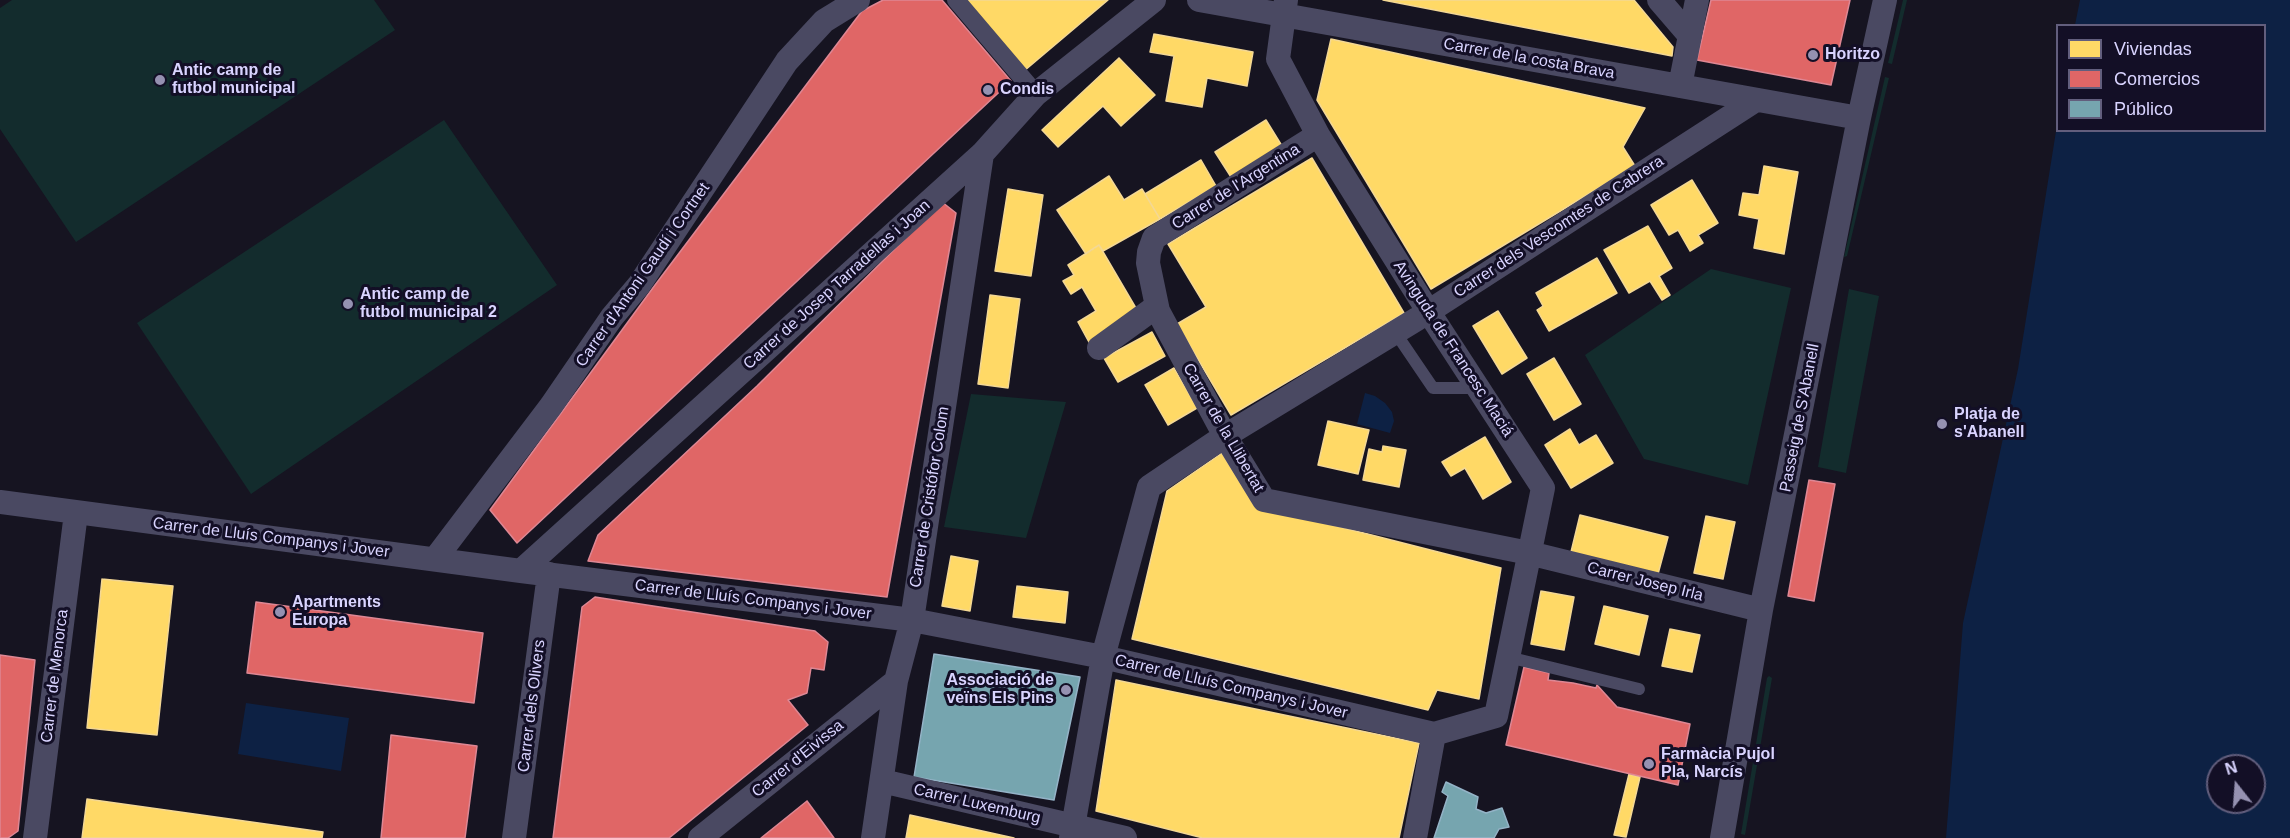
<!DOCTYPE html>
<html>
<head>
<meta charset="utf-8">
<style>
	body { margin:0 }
	#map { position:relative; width:2290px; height:838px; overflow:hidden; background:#161421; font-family:Arial,sans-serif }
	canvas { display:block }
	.legend { position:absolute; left:2056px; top:24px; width:210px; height:108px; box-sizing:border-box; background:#130f26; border:2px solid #625e7d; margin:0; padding:8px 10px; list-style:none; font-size:18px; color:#d9d4ff }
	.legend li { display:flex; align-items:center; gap:12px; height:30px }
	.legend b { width:30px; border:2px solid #625e7d }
	.north { position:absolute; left:2206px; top:754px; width:60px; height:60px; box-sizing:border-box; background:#130f26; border:2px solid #625e7d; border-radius:50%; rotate:343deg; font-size:16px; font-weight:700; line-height:24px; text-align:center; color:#d9d4ff }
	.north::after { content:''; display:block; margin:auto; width:21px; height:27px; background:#9591b1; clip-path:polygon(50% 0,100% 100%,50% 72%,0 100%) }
</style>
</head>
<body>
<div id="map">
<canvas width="2290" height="838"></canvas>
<ul class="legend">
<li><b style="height:16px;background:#ffd966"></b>Viviendas</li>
<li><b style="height:16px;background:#e06666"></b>Comercios</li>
<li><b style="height:16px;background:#76a5af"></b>Público</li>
</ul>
<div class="north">N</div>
</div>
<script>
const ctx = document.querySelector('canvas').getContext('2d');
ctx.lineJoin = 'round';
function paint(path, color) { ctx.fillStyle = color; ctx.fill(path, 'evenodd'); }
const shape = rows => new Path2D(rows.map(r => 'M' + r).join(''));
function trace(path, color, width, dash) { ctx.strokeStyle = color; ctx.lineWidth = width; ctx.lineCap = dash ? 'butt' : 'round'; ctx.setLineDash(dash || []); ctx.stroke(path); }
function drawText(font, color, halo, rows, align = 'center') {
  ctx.font = font + ' Arial,sans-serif'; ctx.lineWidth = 6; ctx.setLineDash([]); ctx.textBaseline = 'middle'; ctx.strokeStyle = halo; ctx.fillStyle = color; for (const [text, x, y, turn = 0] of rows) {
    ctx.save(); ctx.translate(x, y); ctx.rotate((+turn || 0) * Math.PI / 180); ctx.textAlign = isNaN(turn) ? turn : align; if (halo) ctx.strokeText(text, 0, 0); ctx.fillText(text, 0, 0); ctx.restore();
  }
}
const green = shape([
	[12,0,374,0,395,30,76,242,0,129,0,8],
	[1903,0,1907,0,1892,64,1888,63],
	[1885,77,1889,78,1847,256,1844,257],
	[444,120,557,285,251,494,137,323],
	[1711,269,1791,288,1748,485,1644,459,1585,355],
	[1849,289,1879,296,1846,473,1818,467],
	[971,394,1066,402,1026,538,944,527],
	[1769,676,1772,678,1745,835,1741,834,1767,678]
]);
const water = shape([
	[2080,0,2290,0,2290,838,1946,838,1963,623,2018,369,2057,125,2058,130,2264,130,2264,26,2075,25],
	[2218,766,2254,766,2254,802,2218,802],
	[1365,393,1375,396,1385,403,1392,412,1394,421,1390,433,1357,424],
	[246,703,349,718,341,771,238,754]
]);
const homes = shape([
	[963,0,1108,0,1024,71,963,0],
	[1383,0,1634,0,1673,47,1672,56,1383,0],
	[1154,34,1253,52,1247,86,1207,78,1202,107,1166,101,1174,56,1150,52,1154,34],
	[1331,39,1645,108,1623,147,1635,166,1431,289,1317,100,1331,39],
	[1119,58,1155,95,1121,126,1103,106,1058,147,1042,130,1119,58],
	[1266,120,1282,146,1231,177,1215,152,1266,120],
	[1312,158,1404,313,1231,415,1177,324,1206,307,1168,244,1312,158],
	[1201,160,1216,186,1160,219,1145,194,1201,160],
	[1764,166,1798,172,1784,254,1754,248,1759,219,1739,215,1743,193,1759,195,1764,166],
	[1109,176,1124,200,1142,189,1160,219,1103,251,1099,245,1086,254,1057,210,1109,176],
	[1692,180,1718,223,1698,235,1703,243,1690,251,1678,230,1669,235,1651,205,1692,180],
	[1008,189,1043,195,1031,276,995,271,1008,189],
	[1648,226,1672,268,1659,276,1670,295,1662,300,1650,281,1629,293,1604,250,1648,226],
	[1099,245,1140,315,1090,344,1078,322,1096,311,1082,287,1071,294,1063,281,1074,275,1068,265,1099,245],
	[1597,258,1617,293,1549,331,1537,310,1543,306,1536,293,1597,258],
	[990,295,1020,299,1008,388,978,384,990,295],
	[1498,311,1527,358,1502,374,1473,326,1498,311],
	[1152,332,1165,356,1118,382,1104,358,1152,332],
	[1554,358,1581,404,1554,420,1527,374,1554,358],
	[1174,368,1197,408,1168,425,1145,385,1174,368],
	[1328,421,1369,430,1358,474,1318,465,1328,421],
	[1570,429,1579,445,1596,435,1613,463,1571,488,1545,445,1570,429],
	[1485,437,1511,482,1483,499,1465,468,1451,476,1442,462,1485,437],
	[1383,446,1406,450,1399,487,1363,480,1369,449,1382,452,1383,446],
	[1222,453,1254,505,1501,568,1479,699,1437,690,1428,710,1132,639,1167,491,1222,453],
	[1580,515,1668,537,1658,574,1571,552,1580,515],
	[1706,516,1735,522,1723,579,1694,573,1706,516],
	[951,556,978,561,970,611,942,606,951,556],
	[102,579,173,586,157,735,87,728,102,579],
	[1017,586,1068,592,1065,623,1013,617,1017,586],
	[1541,591,1574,597,1564,650,1531,644,1541,591],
	[1604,606,1648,616,1639,655,1595,644,1604,606],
	[1670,629,1700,635,1692,672,1662,666,1670,629],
	[1116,680,1419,743,1399,838,1203,838,1096,811,1116,680],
	[1629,774,1640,777,1626,837,1614,835,1629,774],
	[87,799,323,832,322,838,82,838,87,799],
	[910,815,1014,838,906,838,910,815]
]);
const shops = shape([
	[883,0,942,0,1011,81,517,543,490,510,655,285,862,11,883,0],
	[1711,0,1850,0,1831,85,1697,60,1711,0],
	[942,202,956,213,887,597,588,561,598,535,757,386,942,202],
	[1809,480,1835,484,1814,601,1788,596,1809,480],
	[595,597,815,631,828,642,824,670,811,668,807,693,788,700,808,725,669,838,553,838,582,607,595,597],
	[256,602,483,633,474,703,247,673,256,602],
	[0,655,35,660,18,831,8,838,0,838,0,655],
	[1524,667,1549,673,1548,680,1573,683,1596,688,1597,685,1617,707,1690,724,1678,785,1506,745,1524,667],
	[391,735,477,746,465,838,381,838,391,735],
	[807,801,834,838,761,838,807,801]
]);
const public = shape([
	[934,654,1080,677,1054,800,914,777,934,654],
	[1446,782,1478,797,1476,809,1486,813,1502,808,1509,827,1499,829,1494,838,1434,838,1448,796,1442,792,1446,782]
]);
const service = shape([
	[1395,332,1433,388,1478,388],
	[1508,657,1639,689]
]);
const pedestrian = shape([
	[956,0,1036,94]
]);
const minor = shape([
	[1199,0,1859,118],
	[1659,0,1690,36],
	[1680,86,1697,0],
	[1318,135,1154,238,1149,252,1148,263,1158,311,1225,436,1264,500,1529,553,1761,610],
	[1099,348,1157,306],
	[0,502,521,571,912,620,1103,657,1434,734,1496,716,1543,488,1428,311,1318,135,1278,59,1286,0],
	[435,559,551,406,612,317,639,285,787,61,824,21,858,0],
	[521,571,982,154,1036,94,1154,0],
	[882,781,1125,838],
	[35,838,76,513],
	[514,838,549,574],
	[700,838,896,681],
	[873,838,896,681,912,620,982,154],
	[1071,838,1103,657,1149,487,1225,436,1417,319,1756,100],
	[1415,838,1434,734],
	[1722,838,1761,610,1859,118,1885,0]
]);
const markers = [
	[1813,55,6,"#9591b1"],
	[160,80,6,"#9591b1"],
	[988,90,6,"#9591b1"],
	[348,304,6,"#9591b1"],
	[1942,424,6,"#9591b1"],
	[280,612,6,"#9591b1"],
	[1066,690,6,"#9591b1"],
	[1649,764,6,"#9591b1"]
];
const poiNames = [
	["Horitzo",1825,55],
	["Antic camp de",172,71],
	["futbol municipal",172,89],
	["Condis",1000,90],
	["Antic camp de",360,295],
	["futbol municipal 2",360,313],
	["Platja de",1954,415],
	["s'Abanell",1954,433],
	["Apartments",292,603],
	["Europa",292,621],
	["Associació de",1054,681,"right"],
	["veïns Els Pins",1054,699,"right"],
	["Farmàcia Pujol",1661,755],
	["Pla, Narcís",1661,773]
];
const streetNames = [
	["Carrer de la costa Brava",1529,59,10],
	["Carrer de l'Argentina",1236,187,-32],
	["Carrer dels Vescomtes de Cabrera",1559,227,-33],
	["Carrer d'Antoni Gaudí i Cortnet",643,275,-55],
	["Carrer de Josep Tarradellas i Joan",837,285,-42],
	["Avinguda de Francesc Maciá",1453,349,57],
	["Passeig de S'Abanell",1800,418,-79],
	["Carrer de la Llibertat",1223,428,60],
	["Carrer de Cristófor Colom",930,497,-81],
	["Carrer de Lluís Companys i Jover",271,538,7],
	["Carrer Josep Irla",1645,582,14],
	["Carrer de Lluís Companys i Jover",753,600,7],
	["Carrer de Menorca",55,676,-83],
	["Carrer de Lluís Companys i Jover",1231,687,13],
	["Carrer dels Olivers",532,706,-83],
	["Carrer d'Eivissa",798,759,-39],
	["Carrer Luxemburg",977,804,13]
];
paint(green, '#132c2d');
paint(water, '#0d2144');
paint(homes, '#ffd966');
trace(homes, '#f4d894', 1.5);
paint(shops, '#e06666');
trace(shops, '#de8794', 1.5);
paint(public, '#76a5af');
trace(public, '#94b3c7', 1.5);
trace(service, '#4a4962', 12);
trace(pedestrian, '#4a4962', 18);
trace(minor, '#4a4962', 24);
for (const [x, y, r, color] of markers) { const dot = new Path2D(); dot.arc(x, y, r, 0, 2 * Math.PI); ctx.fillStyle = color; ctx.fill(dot); trace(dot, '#130f26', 2); }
drawText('bold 16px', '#d9d4ff', '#130f26', poiNames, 'left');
drawText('16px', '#d9d4ff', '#130f26', streetNames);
</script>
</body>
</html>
